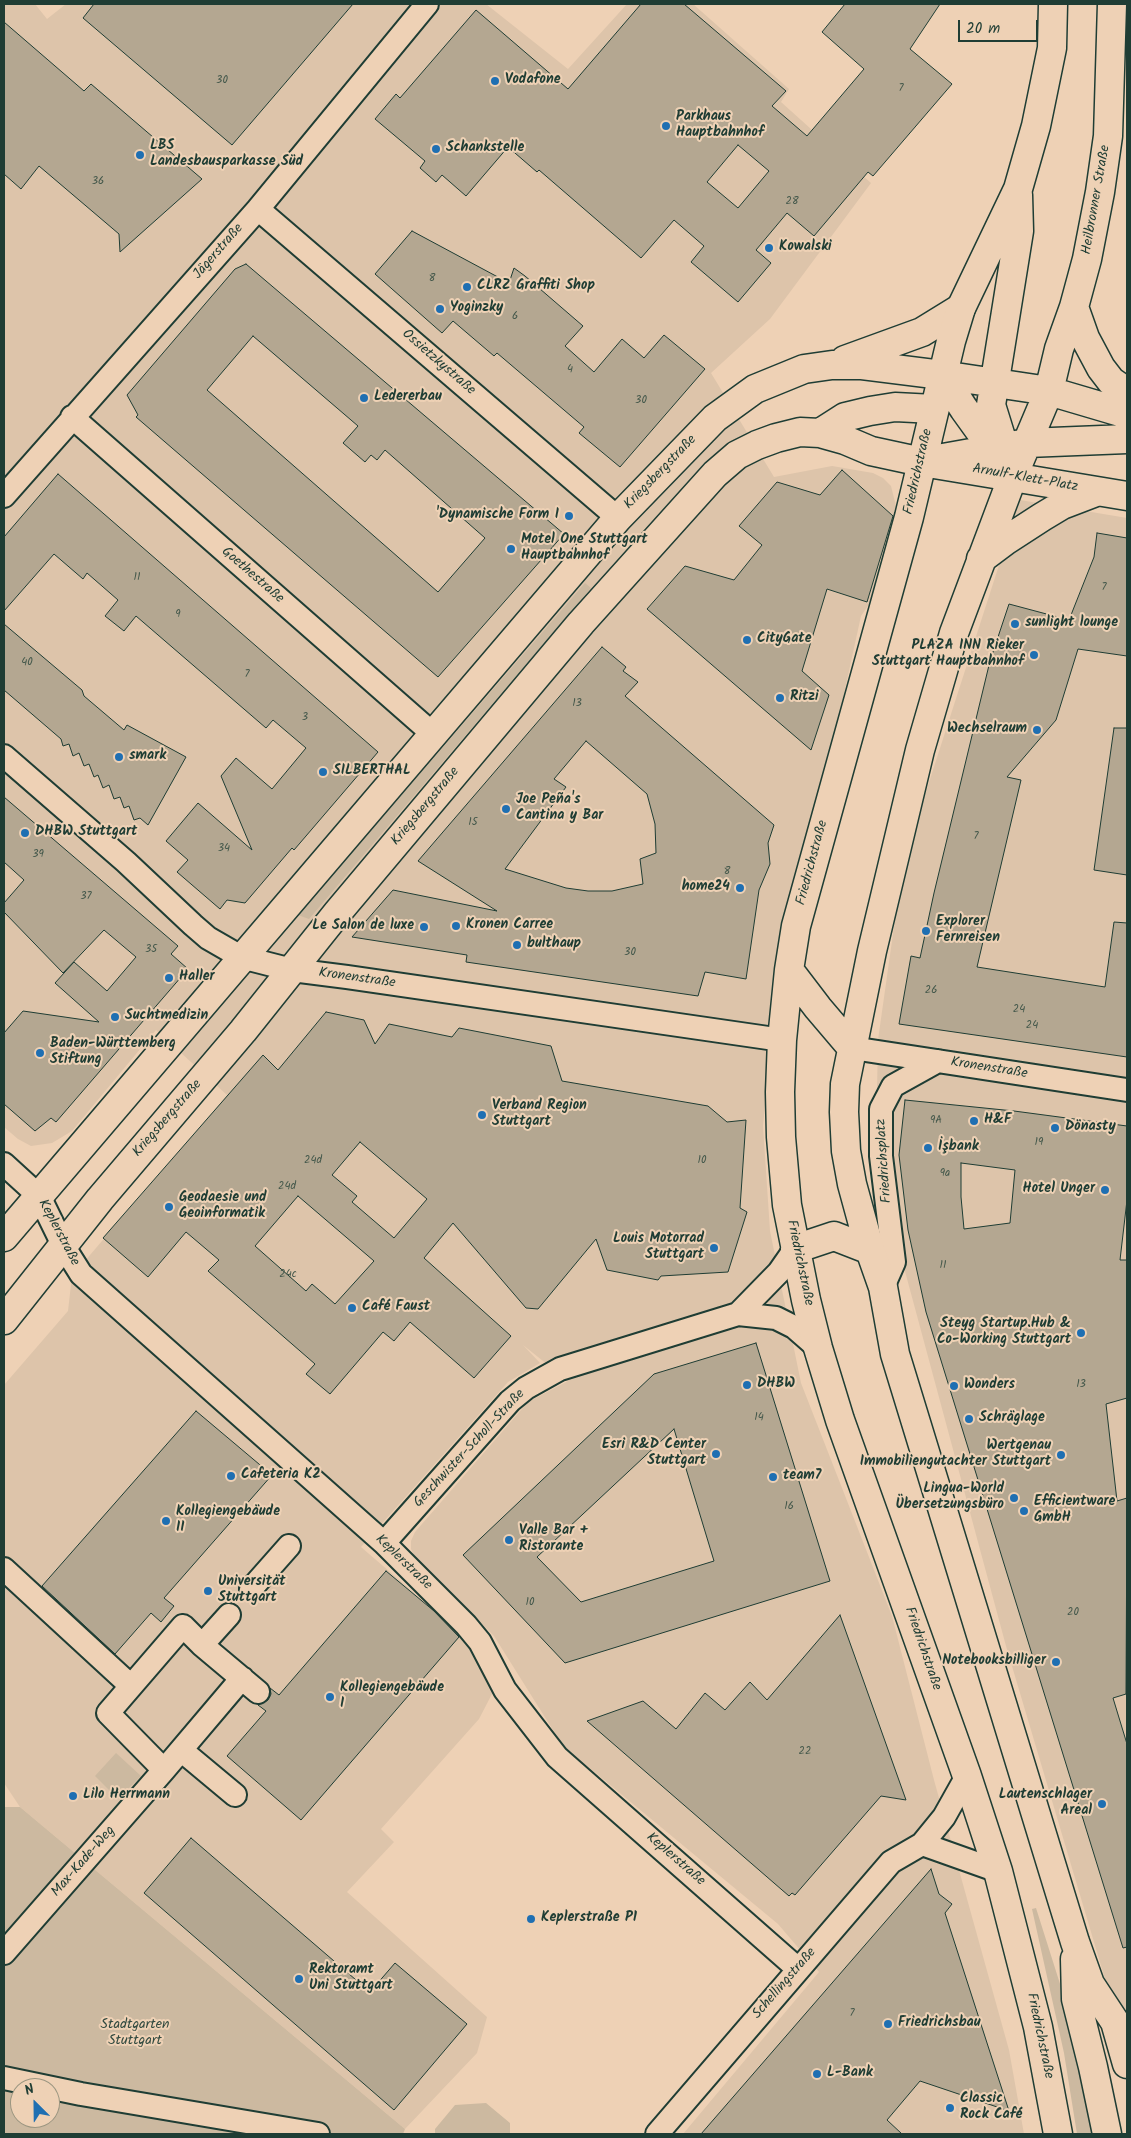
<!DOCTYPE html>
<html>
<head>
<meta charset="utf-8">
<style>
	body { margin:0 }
	#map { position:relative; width:1131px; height:2138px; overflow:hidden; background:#eed1b5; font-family:Kalam,sans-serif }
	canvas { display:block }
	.frame { position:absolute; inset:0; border:5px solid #1f3d34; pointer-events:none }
	.north { position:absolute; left:10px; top:2078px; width:50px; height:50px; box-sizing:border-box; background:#eed1b5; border:1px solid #9b9681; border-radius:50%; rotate:337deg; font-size:14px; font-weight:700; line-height:20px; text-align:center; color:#1f3d34 }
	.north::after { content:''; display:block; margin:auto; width:18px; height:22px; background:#1f6fb2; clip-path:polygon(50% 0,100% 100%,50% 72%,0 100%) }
	.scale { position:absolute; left:958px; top:20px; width:80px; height:22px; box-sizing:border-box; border:2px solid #1f3d34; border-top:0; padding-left:6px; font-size:15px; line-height:18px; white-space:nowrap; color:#1f3d34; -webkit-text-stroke:4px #eed1b5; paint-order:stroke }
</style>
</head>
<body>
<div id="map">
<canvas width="1131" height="2138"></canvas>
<div class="frame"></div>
<div class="north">N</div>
<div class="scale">20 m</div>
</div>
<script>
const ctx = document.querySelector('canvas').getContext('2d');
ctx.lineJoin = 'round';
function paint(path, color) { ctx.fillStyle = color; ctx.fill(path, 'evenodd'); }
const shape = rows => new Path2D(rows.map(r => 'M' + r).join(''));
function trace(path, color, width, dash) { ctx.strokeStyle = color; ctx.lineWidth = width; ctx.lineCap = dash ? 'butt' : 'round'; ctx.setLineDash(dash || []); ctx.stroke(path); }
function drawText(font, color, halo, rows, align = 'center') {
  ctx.font = font + ' Kalam,sans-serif'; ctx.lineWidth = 4; ctx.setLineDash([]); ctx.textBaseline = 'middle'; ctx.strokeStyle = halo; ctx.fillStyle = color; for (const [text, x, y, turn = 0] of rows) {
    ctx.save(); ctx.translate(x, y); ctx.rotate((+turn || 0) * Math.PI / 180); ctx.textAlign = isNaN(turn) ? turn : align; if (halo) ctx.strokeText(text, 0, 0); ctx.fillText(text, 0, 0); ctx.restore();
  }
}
const built = shape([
	[4,4,35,4,47,19,66,4,486,4,568,69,627,4,693,4,789,89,781,102,871,183,770,319,711,373,774,477,832,466,873,473,883,478,891,486,896,506,897,517,883,584,861,616,829,762,779,960,763,1126,770,1231,801,1383,892,1616,934,1780,1009,2050,1024,2134,683,2134,819,1972,778,1924,563,1746,494,1636,415,1557,411,1549,411,1541,415,1532,528,1402,568,1381,523,1345,540,1363,508,1382,361,1547,463,1635,487,1673,494,1690,479,1719,381,1829,394,1842,347,1892,487,2017,477,2053,405,2129,20,1807,4,1783,4,1385,68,1311,72,1276,227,1095,156,1030,72,1131,52,1143,31,1146,18,1139,4,1127],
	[1020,500,1127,518,1127,2053,1006,1646,885,1197,877,1091,878,1040,903,863]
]);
const green = shape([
	[585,583,591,588,309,919,298,915],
	[116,1753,141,1776,118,1799,95,1776],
	[4,1807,20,1807,405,2129,403,2134,4,2134],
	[20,2088,50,2088,50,2118,20,2118],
	[1036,1908,1067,2006,1097,2134,1077,2134,1064,2053,1032,1909],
	[486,2103,510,2123,510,2134,435,2134,435,2129,455,2105]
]);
const building = shape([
	[94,4,353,4,232,145,83,18,94,4],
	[641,4,684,4,786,91,772,106,807,136,864,69,822,32,845,4,940,4,910,49,952,84,873,176,868,172,814,236,787,213,756,250,771,263,738,302,691,262,704,246,674,220,641,258,539,170,537,172,508,147,466,196,442,175,436,182,420,168,425,161,375,119,396,94,400,98,476,10,568,89,641,4],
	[738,145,769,171,738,208,707,182,738,145],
	[4,22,84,91,91,84,202,179,120,252,119,234,39,166,21,189,4,174,4,22],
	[412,231,509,283,514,268,525,276,583,326,565,346,594,372,622,339,644,358,664,335,705,369,620,467,579,433,584,427,497,353,494,356,453,321,442,333,375,274,412,231],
	[246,264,564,534,438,677,136,417,138,415,127,395,235,269,246,264],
	[253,336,358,426,343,443,365,462,371,455,377,460,385,450,485,538,438,592,207,390,253,336],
	[842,470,893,516,867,602,827,589,802,671,829,695,811,750,647,609,685,566,734,580,762,545,739,526,777,482,820,495,842,470],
	[58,474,378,752,294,850,292,848,245,903,227,900,220,909,177,872,188,860,166,841,198,803,252,850,221,776,236,758,272,789,306,748,273,720,266,728,136,616,124,631,105,616,118,600,87,573,83,579,54,554,4,611,4,537,58,474],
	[1097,533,1127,538,1127,656,1078,649,1056,720,1007,777,1021,780,977,967,1105,987,1114,922,1127,923,1127,1057,899,1024,911,956,920,958,934,893,990,661,1009,604,1069,620,1094,557,1097,533],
	[4,624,82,690,84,696,124,730,127,725,186,757,148,825,140,818,134,820,129,806,124,808,120,797,114,799,109,785,103,788,98,775,94,777,89,764,84,766,79,753,73,756,69,744,63,746,61,739,4,690,4,624],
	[602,647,626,667,623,671,638,682,625,696,774,825,768,843,770,864,759,890,746,979,705,972,698,996,466,962,467,955,352,937,393,890,497,911,418,861,602,647],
	[586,741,647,794,655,824,656,853,640,859,643,884,612,891,588,891,566,888,505,869,566,787,554,779,586,741],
	[1114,728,1127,728,1127,875,1094,870,1114,728],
	[4,797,178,946,171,954,188,969,56,1122,51,1118,35,1131,4,1104,4,1033,23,1011,99,1022,55,983,74,962,107,991,136,957,104,930,63,973,4,912,4,903,24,880,4,862,4,797],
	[326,1012,364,1020,375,1044,389,1024,452,1037,459,1028,551,1046,562,1081,708,1106,727,1122,746,1120,740,1208,747,1212,728,1272,661,1276,658,1280,607,1270,596,1239,538,1309,526,1308,453,1223,424,1258,511,1336,474,1378,410,1322,394,1341,383,1332,330,1394,306,1374,315,1364,208,1271,219,1260,186,1232,148,1277,103,1238,263,1055,278,1070,326,1012],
	[360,1142,427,1199,394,1238,352,1202,357,1196,332,1175,360,1142],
	[298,1196,374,1261,335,1304,312,1284,306,1291,255,1246,298,1196],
	[905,1100,1014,1111,1127,1126,1127,1200,1120,1260,1127,1260,1127,1398,1106,1404,1117,1501,1127,1498,1126,1694,1113,1698,1127,1744,1127,1947,1123,1948,926,1312,908,1230,899,1155,905,1100],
	[961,1163,1015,1170,1010,1223,964,1229,961,1197,961,1163],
	[756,1343,830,1581,565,1663,463,1555,654,1374,756,1343],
	[674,1429,714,1561,581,1602,537,1557,674,1429],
	[196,1411,272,1475,164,1598,174,1606,161,1622,151,1613,115,1654,42,1586,196,1411],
	[386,1571,434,1611,459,1637,301,1820,227,1756,266,1711,258,1705,268,1700,271,1694,270,1688,279,1695,386,1571],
	[840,1615,906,1800,881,1796,795,1895,792,1893,789,1896,587,1721,643,1701,676,1729,705,1693,725,1710,750,1682,767,1700,840,1615],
	[191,1838,370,1992,395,1963,467,2024,394,2110,144,1893,191,1838],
	[931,1869,939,1894,952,1904,945,1913,1009,2111,920,2081,887,2120,902,2134,701,2134,931,1869]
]);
const street = shape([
	[258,209,618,518],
	[72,417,433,734],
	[4,496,258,209,427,4],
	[4,756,126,862,193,925,208,938,241,957,292,970,347,977,782,1040],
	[852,1048,1127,1090],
	[4,1164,39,1196,64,1247,81,1274,384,1543,466,1625,480,1642,505,1690,557,1757,798,1969],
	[883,1287,894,1262,881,1156,881,1109,893,1086,938,1061],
	[738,1314,779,1272,795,1249],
	[384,1543,510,1401,526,1388,560,1369,738,1314,776,1318,794,1327,818,1348],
	[4,1569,131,1686],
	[251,1589,289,1546],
	[202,1645,258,1692],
	[181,1750,235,1795],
	[164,1770,108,1713,183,1626,202,1645,229,1615],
	[922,1844,998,1871],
	[4,1953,164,1770,242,1678],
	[4,2078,81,2094,318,2134],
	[657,2134,891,1862,922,1844,944,1817,967,1776]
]);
const secondary = shape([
	[845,360,922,332,961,308],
	[820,433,845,417,870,411,895,407,934,409],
	[4,1237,618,518,715,418,755,389,804,369,832,365,862,365,942,375],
	[4,1320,100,1199,243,1031,338,912,581,623,715,474,737,455,757,445,776,438,800,432,820,433,845,440,871,451,922,462]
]);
const primary = shape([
	[1053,4,1052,48,1036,126,1018,189,961,308,951,341,909,517,796,926,789,970,782,1040,780,1092,781,1137,787,1205,806,1300,818,1348,840,1420,967,1776,998,1871,1038,2027,1058,2134],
	[1112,4,1108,136,1100,192,1087,259,1074,307,1059,349,1049,391,1013,476,954,633,920,750,872,951,845,1084,844,1112,846,1151,852,1184,870,1250,883,1287,895,1354,1075,1942,1090,1984,1115,2022,1127,2064],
	[1074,307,1085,338,1101,368,1111,381,1127,392],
	[942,375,1049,391,1127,414],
	[942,375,964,409,1000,459],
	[943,458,1027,443,1127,439],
	[922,462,1127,496],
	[1013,476,991,405,1019,231,1018,195],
	[981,559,1005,541,1042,517,1062,505,1096,492],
	[789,970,818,1008,852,1048],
	[795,1249,834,1236,870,1250],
	[1075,1959,1076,1999,1093,2067,1107,2134]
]);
const markers = [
	[495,81,5,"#1f6fb2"],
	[666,126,5,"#1f6fb2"],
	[436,149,5,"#1f6fb2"],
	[140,155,5,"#1f6fb2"],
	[769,248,5,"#1f6fb2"],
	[467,287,5,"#1f6fb2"],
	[440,309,5,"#1f6fb2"],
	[364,398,5,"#1f6fb2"],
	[569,516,5,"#1f6fb2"],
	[511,549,5,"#1f6fb2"],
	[1015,624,5,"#1f6fb2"],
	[747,640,5,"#1f6fb2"],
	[1034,655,5,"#1f6fb2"],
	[780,698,5,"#1f6fb2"],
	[1037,730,5,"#1f6fb2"],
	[119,757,5,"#1f6fb2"],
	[323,772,5,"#1f6fb2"],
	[506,809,5,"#1f6fb2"],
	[25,833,5,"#1f6fb2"],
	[740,888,5,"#1f6fb2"],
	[456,926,5,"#1f6fb2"],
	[424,927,5,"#1f6fb2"],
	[926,931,5,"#1f6fb2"],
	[517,945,5,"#1f6fb2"],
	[169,978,5,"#1f6fb2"],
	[115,1017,5,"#1f6fb2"],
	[40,1053,5,"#1f6fb2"],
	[482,1115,5,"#1f6fb2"],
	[974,1121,5,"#1f6fb2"],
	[1055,1128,5,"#1f6fb2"],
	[928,1148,5,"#1f6fb2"],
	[1105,1190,5,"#1f6fb2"],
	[169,1207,5,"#1f6fb2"],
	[714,1248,5,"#1f6fb2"],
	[352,1308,5,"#1f6fb2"],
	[1081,1333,5,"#1f6fb2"],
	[747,1385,5,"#1f6fb2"],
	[954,1386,5,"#1f6fb2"],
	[969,1419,5,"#1f6fb2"],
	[716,1454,5,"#1f6fb2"],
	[1061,1455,5,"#1f6fb2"],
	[231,1476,5,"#1f6fb2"],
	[773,1477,5,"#1f6fb2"],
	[1014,1498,5,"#1f6fb2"],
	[1024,1511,5,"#1f6fb2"],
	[166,1521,5,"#1f6fb2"],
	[509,1540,5,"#1f6fb2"],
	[208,1591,5,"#1f6fb2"],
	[1056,1662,5,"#1f6fb2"],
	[330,1697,5,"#1f6fb2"],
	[73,1796,5,"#1f6fb2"],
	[1102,1804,5,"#1f6fb2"],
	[531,1919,5,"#1f6fb2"],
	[299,1979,5,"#1f6fb2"],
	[888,2024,5,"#1f6fb2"],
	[817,2074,5,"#1f6fb2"],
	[950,2108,5,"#1f6fb2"]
];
const numberNames = [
	["30",222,81],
	["7",901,89],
	["36",98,182],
	["28",792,202],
	["8",432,279],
	["6",515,317],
	["4",570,370],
	["30",641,401],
	["11",137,578],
	["7",1104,588],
	["9",178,615],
	["40",27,663],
	["7",247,675],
	["13",577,704],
	["3",305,718],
	["15",473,823],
	["7",976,837],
	["34",224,849],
	["39",38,855],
	["8",727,872],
	["37",86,897],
	["35",151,950],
	["30",630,953],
	["26",931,991],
	["24",1019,1010],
	["24",1032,1026],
	["9A",936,1121],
	["19",1039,1143],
	["24d",313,1161],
	["10",702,1161],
	["9a",945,1174],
	["24d",287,1187],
	["11",943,1266],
	["24c",288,1275],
	["13",1081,1385],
	["14",759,1418],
	["16",789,1507],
	["10",530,1603],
	["20",1073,1613],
	["22",805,1752],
	["7",852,2014]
];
const poiNames = [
	["Vodafone",505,81],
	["Parkhaus",676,118],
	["Hauptbahnhof",676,134],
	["LBS",150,147],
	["Landesbausparkasse Süd",150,163],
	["Schankstelle",446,149],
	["Kowalski",779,248],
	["CLRZ Graffiti Shop",477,287],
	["Yoginzky",450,309],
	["Ledererbau",374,398],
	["'Dynamische Form I",559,516,"right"],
	["Motel One Stuttgart",521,541],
	["Hauptbahnhof",521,557],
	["sunlight lounge",1025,624],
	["CityGate",757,640],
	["PLAZA INN Rieker",1024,647,"right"],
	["Stuttgart Hauptbahnhof",1024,663,"right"],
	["Ritzi",790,698],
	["Wechselraum",1027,730,"right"],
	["smark",129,757],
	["SILBERTHAL",333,772],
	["Joe Peña's",516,801],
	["Cantina y Bar",516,817],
	["DHBW Stuttgart",35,833],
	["home24",730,888,"right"],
	["Explorer",936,923],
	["Fernreisen",936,939],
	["Kronen Carree",466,926],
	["Le Salon de luxe",414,927,"right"],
	["bulthaup",527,945],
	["Haller",179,978],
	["Suchtmedizin",125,1017],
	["Baden-Württemberg",50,1045],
	["Stiftung",50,1061],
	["Verband Region",492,1107],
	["Stuttgart",492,1123],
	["H&F",984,1121],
	["Dönasty",1065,1128],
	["İşbank",938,1148],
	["Hotel Unger",1095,1190,"right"],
	["Geodaesie und",179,1199],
	["Geoinformatik",179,1215],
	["Louis Motorrad",704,1240,"right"],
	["Stuttgart",704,1256,"right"],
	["Café Faust",362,1308],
	["Steyg Startup.Hub &",1071,1325,"right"],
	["Co-Working Stuttgart",1071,1341,"right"],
	["DHBW",757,1385],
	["Wonders",964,1386],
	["Schräglage",979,1419],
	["Esri R&D Center",706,1446,"right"],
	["Stuttgart",706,1462,"right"],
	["Wertgenau",1051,1447,"right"],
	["Immobiliengutachter Stuttgart",1051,1463,"right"],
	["Cafeteria K2",241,1476],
	["team7",783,1477],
	["Lingua-World",1004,1490,"right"],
	["Übersetzungsbüro",1004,1506,"right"],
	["Efficientware",1034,1503],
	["GmbH",1034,1519],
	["Kollegiengebäude",176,1513],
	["II",176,1529],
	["Valle Bar +",519,1532],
	["Ristorante",519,1548],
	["Universität",218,1583],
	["Stuttgart",218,1599],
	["Notebooksbilliger",1046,1662,"right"],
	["Kollegiengebäude",340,1689],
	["I",340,1705],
	["Lilo Herrmann",83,1796],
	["Lautenschlager",1092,1796,"right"],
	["Areal",1092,1812,"right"],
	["Keplerstraße P1",541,1919],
	["Rektoramt",309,1971],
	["Uni Stuttgart",309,1987],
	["Friedrichsbau",898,2024],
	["L-Bank",827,2074],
	["Classic",960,2100],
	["Rock Café",960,2116]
];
const streetNames = [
	["Heilbronner Straße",1097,200,-80],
	["Jägerstraße",219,252,-49],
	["Ossietzkystraße",438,363,41],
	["Friedrichstraße",919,472,-77],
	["Kriegsbergstraße",661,473,-46],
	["Arnulf-Klett-Platz",1025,479,10],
	["Goethestraße",252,576,41],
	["Kriegsbergstraße",426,807,-50],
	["Friedrichstraße",813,863,-75],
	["Kronenstraße",357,979,8],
	["Kronenstraße",989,1069,9],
	["Kriegsbergstraße",168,1119,-49],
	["Friedrichsplatz",885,1161,-94],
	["Keplerstraße",58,1233,62],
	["Friedrichstraße",799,1263,78],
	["Geschwister-Scholl-Straße",470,1449,-47],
	["Keplerstraße",403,1563,44],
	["Friedrichstraße",922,1649,71],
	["Keplerstraße",675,1860,41],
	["Max-Kade-Weg",84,1862,-49],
	["Schellingstraße",785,1984,-49],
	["Friedrichstraße",1039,2036,78]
];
const parkNames = [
	["Stadtgarten",135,2026],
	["Stuttgart",135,2042]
];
paint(built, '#ddc4aa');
paint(green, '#ccb9a0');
paint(building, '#b4a791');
trace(building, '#1f3d34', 1);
trace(street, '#1f3d34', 26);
trace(secondary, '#1f3d34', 31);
trace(primary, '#1f3d34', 31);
trace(street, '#eed1b5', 22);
trace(secondary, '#eed1b5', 28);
trace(primary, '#eed1b5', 28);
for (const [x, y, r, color] of markers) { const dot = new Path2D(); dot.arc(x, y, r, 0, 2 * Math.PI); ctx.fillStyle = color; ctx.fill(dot); trace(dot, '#eed1b5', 2); }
drawText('11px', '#44584b', null, numberNames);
drawText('bold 14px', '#1f3d34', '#eed1b5', poiNames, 'left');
drawText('14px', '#1f3d34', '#eed1b5', streetNames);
drawText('14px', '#30493f', '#eed1b5', parkNames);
</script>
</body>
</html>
